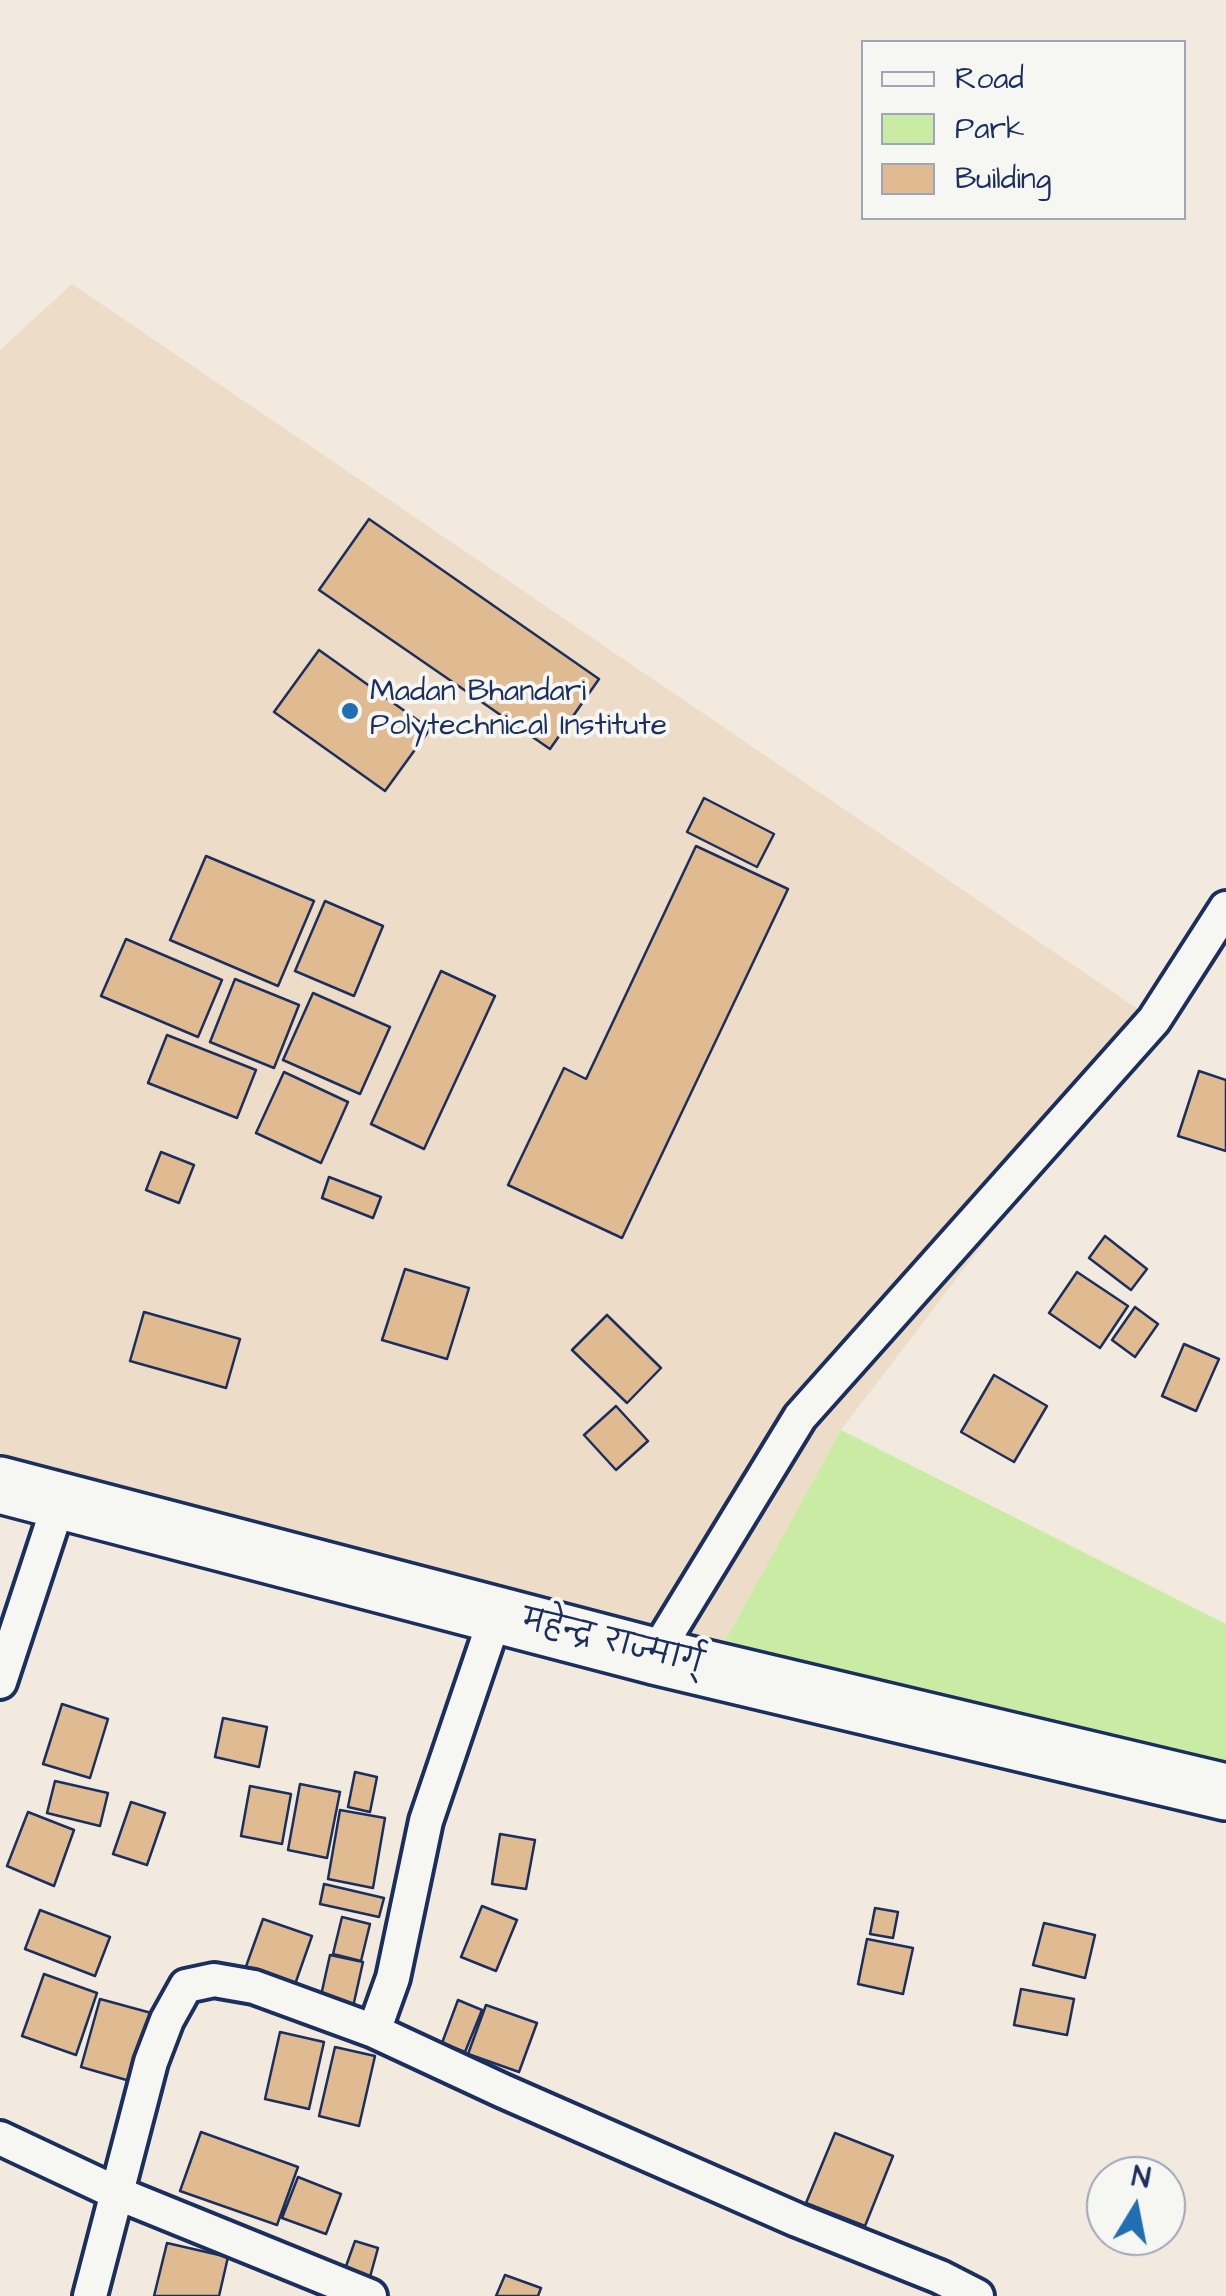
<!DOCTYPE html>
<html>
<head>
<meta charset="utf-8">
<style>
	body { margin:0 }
	#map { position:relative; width:1226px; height:2296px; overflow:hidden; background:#f2eadf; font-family:"Architects Daughter",sans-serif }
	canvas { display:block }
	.legend { position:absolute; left:861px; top:40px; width:325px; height:180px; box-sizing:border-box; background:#f6f6f2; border:2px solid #9ea6b7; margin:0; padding:12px 18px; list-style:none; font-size:30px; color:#1b2f5e }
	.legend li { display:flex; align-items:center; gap:20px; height:50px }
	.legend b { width:50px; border:2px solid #9ea6b7 }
	.north { position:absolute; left:1086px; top:2156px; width:100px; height:100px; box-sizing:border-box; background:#f6f6f2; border:2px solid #9ea6b7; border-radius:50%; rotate:10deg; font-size:28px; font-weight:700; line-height:40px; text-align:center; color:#1b2f5e }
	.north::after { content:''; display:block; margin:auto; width:35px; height:45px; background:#1f6fb2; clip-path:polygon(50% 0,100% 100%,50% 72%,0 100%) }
</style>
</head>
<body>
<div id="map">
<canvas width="1226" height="2296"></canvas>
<ul class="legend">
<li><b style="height:12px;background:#f6f6f2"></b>Road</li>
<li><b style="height:28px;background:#c9eba4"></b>Park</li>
<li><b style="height:28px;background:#e0ba91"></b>Building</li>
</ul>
<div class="north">N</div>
</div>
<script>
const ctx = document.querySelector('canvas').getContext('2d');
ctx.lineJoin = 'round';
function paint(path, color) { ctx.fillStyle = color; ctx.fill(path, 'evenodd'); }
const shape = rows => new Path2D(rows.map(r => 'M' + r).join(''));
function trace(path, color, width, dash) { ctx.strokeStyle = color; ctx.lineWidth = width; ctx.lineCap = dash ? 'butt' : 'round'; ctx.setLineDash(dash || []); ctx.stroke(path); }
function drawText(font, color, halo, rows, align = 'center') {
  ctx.font = font + ' "Architects Daughter","Playpen Sans Deva",sans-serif'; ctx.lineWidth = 8; ctx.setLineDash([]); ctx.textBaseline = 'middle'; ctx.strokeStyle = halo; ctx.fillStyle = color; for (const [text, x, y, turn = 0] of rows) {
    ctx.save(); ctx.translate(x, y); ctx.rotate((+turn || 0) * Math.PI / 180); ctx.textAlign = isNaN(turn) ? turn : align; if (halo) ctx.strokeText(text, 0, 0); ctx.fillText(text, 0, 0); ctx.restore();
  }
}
const built = shape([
	[72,284,1154,1020,841,1430,703,1681,0,1500,0,350]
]);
const green = shape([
	[841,1430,1226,1624,1226,1803,703,1681]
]);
const building = shape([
	[369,519,599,679,550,749,319,590,369,519],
	[319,650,430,729,385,791,274,712,319,650],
	[704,798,774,834,757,867,687,832,704,798],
	[696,846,788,889,622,1238,508,1185,564,1068,586,1079,696,846],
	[206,856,314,901,278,986,170,940,206,856],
	[325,901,383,926,354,996,295,971,325,901],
	[126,939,222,980,198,1037,101,996,126,939],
	[441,971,495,996,424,1149,371,1124,441,971],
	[235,979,299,1005,274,1068,210,1042,235,979],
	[313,993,390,1027,360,1094,283,1060,313,993],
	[167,1035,256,1070,237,1118,148,1083,167,1035],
	[1199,1071,1226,1080,1226,1151,1178,1136,1199,1071],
	[284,1072,348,1102,321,1163,256,1133,284,1072],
	[161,1152,194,1165,179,1203,146,1190,161,1152],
	[329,1177,381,1197,373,1218,322,1198,329,1177],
	[1105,1236,1147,1269,1131,1290,1089,1258,1105,1236],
	[405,1269,469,1288,447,1359,382,1340,405,1269],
	[1077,1272,1128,1306,1100,1348,1049,1313,1077,1272],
	[1135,1307,1158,1324,1135,1357,1112,1340,1135,1307],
	[144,1312,240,1339,226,1388,130,1361,144,1312],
	[607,1315,661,1368,627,1403,572,1350,607,1315],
	[1184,1344,1219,1359,1196,1411,1162,1396,1184,1344],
	[994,1375,1047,1406,1014,1462,961,1432,994,1375],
	[616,1406,648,1441,616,1470,584,1435,616,1406],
	[62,1704,108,1719,90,1778,43,1764,62,1704],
	[223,1718,267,1727,259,1767,215,1757,223,1718],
	[355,1772,377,1777,370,1812,348,1807,355,1772],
	[55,1781,108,1793,100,1826,47,1813,55,1781],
	[300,1784,340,1792,327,1858,288,1850,300,1784],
	[250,1786,291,1794,282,1844,241,1836,250,1786],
	[131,1802,165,1813,147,1865,113,1854,131,1802],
	[340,1810,385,1818,373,1888,328,1879,340,1810],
	[28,1812,74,1830,54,1886,7,1866,28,1812],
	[500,1834,535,1840,526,1889,492,1884,500,1834],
	[324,1884,384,1898,379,1917,320,1904,324,1884],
	[482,1906,517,1920,496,1971,461,1957,482,1906],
	[875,1908,898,1912,893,1938,870,1934,875,1908],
	[40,1910,110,1937,95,1976,25,1949,40,1910],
	[342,1917,370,1924,361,1961,333,1954,342,1917],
	[263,1919,312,1936,293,1990,244,1972,263,1919],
	[1044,1923,1095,1935,1085,1978,1033,1965,1044,1923],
	[867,1939,913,1948,903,1994,858,1984,867,1939],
	[330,1955,363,1962,353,2007,320,2000,330,1955],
	[44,1974,97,1993,76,2055,22,2036,44,1974],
	[1021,1989,1074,1999,1067,2035,1014,2025,1021,1989],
	[100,1999,155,2014,137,2083,81,2067,100,1999],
	[458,2000,482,2010,465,2052,442,2043,458,2000],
	[486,2005,537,2023,519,2072,468,2054,486,2005],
	[280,2032,324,2042,309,2109,265,2099,280,2032],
	[335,2047,375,2056,359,2126,319,2116,335,2047],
	[201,2132,298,2167,277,2225,180,2191,201,2132],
	[835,2133,893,2156,865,2226,806,2203,835,2133],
	[298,2177,341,2194,326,2234,282,2218,298,2177],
	[355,2241,378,2248,370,2277,345,2269,355,2241],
	[167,2243,228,2257,219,2296,154,2296,167,2243],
	[505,2275,541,2288,538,2296,496,2296,505,2275]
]);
const minor = shape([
	[654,1656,800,1417,1154,1020,1226,908],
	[0,1682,60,1500],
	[374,2031,393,1978,426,1821,496,1615],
	[0,2138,119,2194,370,2296],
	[90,2296,151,2062,167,2020,186,1986,214,1980,254,1987,374,2031,503,2091,797,2220,940,2277,977,2296]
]);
const trunk = shape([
	[0,1485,654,1656,1226,1792]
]);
const markers = [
	[350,711,10,"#1f6fb2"]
];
const poiNames = [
	["Madan Bhandari",370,694],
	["Polytechnical Institute",370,728]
];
const streetNames = [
	["महेन्द्र राज्मार्ग्",612,1644,14]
];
paint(built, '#eddcc8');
paint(green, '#c9eba4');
paint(building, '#e0ba91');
trace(building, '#1b2f5e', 2.5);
trace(minor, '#1b2f5e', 40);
trace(trunk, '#1b2f5e', 62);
trace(minor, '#f6f6f2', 32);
trace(trunk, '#f6f6f2', 55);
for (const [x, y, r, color] of markers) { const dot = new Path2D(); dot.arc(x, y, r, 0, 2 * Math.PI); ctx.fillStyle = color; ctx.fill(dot); trace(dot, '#f6f6f2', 4); }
drawText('30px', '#1b2f5e', '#f6f6f2', poiNames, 'left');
drawText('30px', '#1b2f5e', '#f6f6f2', streetNames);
</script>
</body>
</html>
